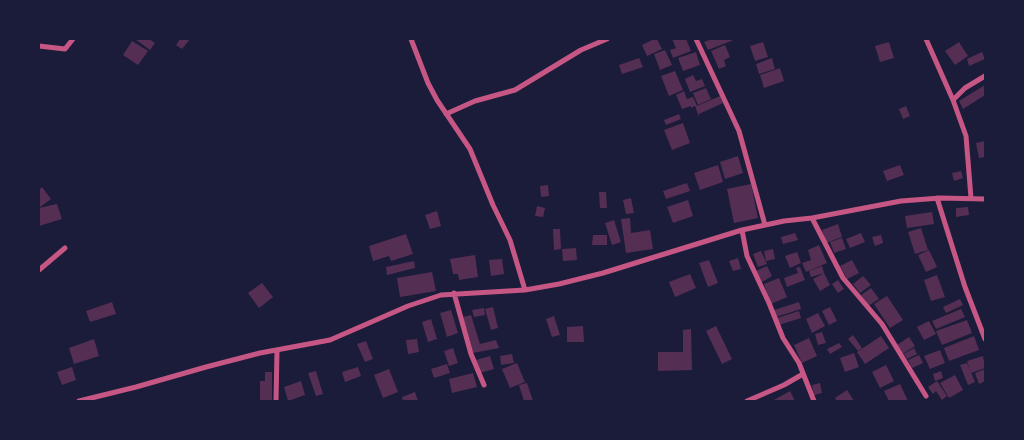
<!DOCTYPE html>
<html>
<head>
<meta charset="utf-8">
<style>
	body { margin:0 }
	#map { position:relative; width:1024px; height:440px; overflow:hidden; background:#1b1b3a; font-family:Arial,sans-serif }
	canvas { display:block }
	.frame { position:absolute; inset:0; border:40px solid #1b1b3a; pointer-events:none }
</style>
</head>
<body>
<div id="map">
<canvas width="1024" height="440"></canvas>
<div class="frame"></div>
</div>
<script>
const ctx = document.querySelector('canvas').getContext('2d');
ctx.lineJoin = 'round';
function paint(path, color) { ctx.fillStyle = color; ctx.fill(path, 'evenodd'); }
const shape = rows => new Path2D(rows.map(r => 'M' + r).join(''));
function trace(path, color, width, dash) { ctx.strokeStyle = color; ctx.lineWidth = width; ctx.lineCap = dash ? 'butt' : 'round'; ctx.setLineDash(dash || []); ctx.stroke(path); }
const building = shape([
	[135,39,149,39,155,43,150,50],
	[180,39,190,39,182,49,176,45],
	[654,39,657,39,662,49,647,56,642,45],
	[672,39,686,39,691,51,673,58,670,50,676,48],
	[712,39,736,39,708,50,704,42],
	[132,41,148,51,138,65,123,55],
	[763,42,768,57,755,61,750,46],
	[889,42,894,58,880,62,875,46],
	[959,42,968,56,955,65,945,51],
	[725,45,730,57,724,60,726,66,719,69,711,51],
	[665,50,672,65,660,70,654,54],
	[696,52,700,65,683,71,678,58],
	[982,52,985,59,969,66,967,59],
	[639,58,643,67,622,74,619,65],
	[772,58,775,69,759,74,756,64],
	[780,68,784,81,764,88,760,75],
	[675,71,683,90,669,96,661,76],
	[693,75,696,81,702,79,705,86,690,92,685,79],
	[985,85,985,95,963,109,959,101],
	[706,88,711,99,698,105,693,93],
	[684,91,687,99,693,97,697,106,720,96,723,103,699,114,699,117,695,106,691,108,691,106,682,109,676,95],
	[906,106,910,116,903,119,899,109],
	[679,114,681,119,666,125,664,120],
	[683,123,690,143,672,150,664,130],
	[985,141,985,157,979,158,976,143],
	[738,156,743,173,725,179,720,162],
	[718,165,723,182,700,190,694,173],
	[900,165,904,175,887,181,883,171],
	[961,171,963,178,954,181,952,173],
	[687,183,690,191,666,199,663,191],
	[751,184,758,218,734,223,727,189],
	[548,185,549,196,541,197,540,186],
	[42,187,51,199,40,207,39,206,39,190],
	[599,192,606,192,607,208,600,208],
	[631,198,634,213,626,214,623,200],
	[688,200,693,216,673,223,667,207],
	[57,204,62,219,39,226,39,208],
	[537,206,545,208,543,217,535,216],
	[968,207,969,215,956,217,956,208],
	[437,211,441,226,430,229,425,215],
	[932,212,934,224,907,228,905,216],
	[630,218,631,233,650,230,653,249,626,253,621,219],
	[614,220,621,242,612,245,605,223],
	[838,224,842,237,826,243,822,230],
	[921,228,928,250,915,254,908,232],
	[553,229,560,229,561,249,554,250],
	[795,233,798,240,783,244,781,237],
	[861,233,865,242,850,248,846,239],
	[406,234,413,254,391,261,389,256,373,261,369,246],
	[593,235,607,235,607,245,592,245],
	[881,235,883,243,875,246,872,237],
	[842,238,846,249,834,253,830,242],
	[819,245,827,263,806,272,802,263,811,260,808,250],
	[576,248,577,260,563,261,562,249],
	[773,249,775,259,766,261,764,251],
	[929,250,937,267,926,272,918,255],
	[761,251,767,264,758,267,753,254],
	[797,252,801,263,790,268,785,256],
	[475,255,478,277,459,280,458,274,453,274,450,259],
	[738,258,741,269,733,271,729,261],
	[502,259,504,274,491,276,489,260],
	[709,260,718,283,708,287,699,263],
	[852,260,859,273,847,279,840,266],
	[414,261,415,268,387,275,386,267],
	[767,266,772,276,762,282,756,271],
	[822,266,824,273,811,277,809,271],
	[800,267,805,280,787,287,784,278,798,273,796,268],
	[432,272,436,291,400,297,397,278],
	[824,273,830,285,820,291,813,279],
	[690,274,696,288,675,297,669,282],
	[937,275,945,297,931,301,924,280],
	[863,276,871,285,860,293,853,284],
	[779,278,787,297,771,304,764,284],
	[838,280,844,289,838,293,832,284],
	[262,283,273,297,259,308,248,293],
	[871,288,879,299,868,306,861,295],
	[887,296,903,320,890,328,874,304],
	[960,299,963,305,946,313,943,307],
	[112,302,116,314,90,322,86,311],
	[799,302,801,309,776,317,774,310],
	[493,307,498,328,491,330,485,309],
	[830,307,837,321,829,325,822,311],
	[484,308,485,315,474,317,472,310],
	[961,309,965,317,936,329,932,321],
	[451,310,458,333,447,337,440,313],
	[799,311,801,318,779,325,777,318],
	[818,313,825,326,812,333,806,319],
	[471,315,480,344,496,340,499,348,473,353,463,317],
	[554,316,560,335,552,337,546,319],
	[431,319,437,339,428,342,422,322],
	[967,320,972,333,942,345,936,331],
	[929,321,936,334,924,340,917,327],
	[583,326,584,342,567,342,567,327],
	[716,326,732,359,722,364,706,331],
	[691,329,692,370,658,371,658,352,683,352,683,330],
	[822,332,826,343,818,345,815,334],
	[853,335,862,348,858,351,848,339],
	[881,336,889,348,865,364,857,352],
	[974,336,979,350,949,361,944,348],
	[909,337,915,346,903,354,897,345],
	[809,338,817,356,802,363,794,345],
	[94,339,99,356,74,364,69,348],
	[417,339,419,352,408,354,406,340],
	[366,341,373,359,365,362,357,344],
	[839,343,842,347,830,354,827,349],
	[453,348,458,363,449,366,444,351],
	[914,348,917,354,907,359,904,354],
	[940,350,945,363,930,369,924,356],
	[854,353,859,367,845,372,840,358],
	[512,354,514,363,501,365,500,356],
	[919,355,923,363,912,368,908,360],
	[490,356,494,369,480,373,476,360],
	[983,356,985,368,971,373,967,361],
	[517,363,525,382,510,388,502,369],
	[967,363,975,382,968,385,960,365],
	[447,364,450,373,434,378,431,369],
	[886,365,894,381,880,388,872,372],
	[72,367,76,380,62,385,57,372],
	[358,367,361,376,345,382,342,372],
	[389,369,398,392,383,398,374,375],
	[985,369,985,381,979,384,975,373],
	[316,371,323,394,316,396,308,373],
	[941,371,943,378,935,381,933,374],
	[265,372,272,372,272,401,260,401,260,381,265,381],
	[473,373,477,387,452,393,449,379],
	[955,375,963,390,949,398,940,383],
	[301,381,305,395,288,401,284,387],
	[937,381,947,396,942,400,936,391,933,394,928,387],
	[527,383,533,401,524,401,519,385],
	[820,383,822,393,814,395,812,385],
	[900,384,908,401,889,401,884,391],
	[847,390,854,401,837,401,835,398],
	[790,391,795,401,772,401],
	[415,392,418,401,403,401,402,397]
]);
const minor = shape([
	[411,39,428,83,437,100,470,149,493,205,510,240,525,290],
	[696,39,739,131,765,225],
	[926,39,953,100,966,136,971,198],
	[39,46,65,49,73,39],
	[953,100,965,88,985,76],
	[446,114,475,101,515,90,581,50,607,39],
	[937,198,965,287,985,339],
	[812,218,843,278,882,324,926,396],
	[742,230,747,256,769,303,783,338,799,363,814,401],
	[39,270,65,248],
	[454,293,471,354,484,385],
	[79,401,136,387,206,367,260,353,330,340,408,306,441,295,525,290,559,284,603,273,742,230,784,221,812,218,901,201,940,198,985,199],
	[276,401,277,351],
	[747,401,784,385,803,374]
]);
paint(building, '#542f53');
trace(minor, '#c65784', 5);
</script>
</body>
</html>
